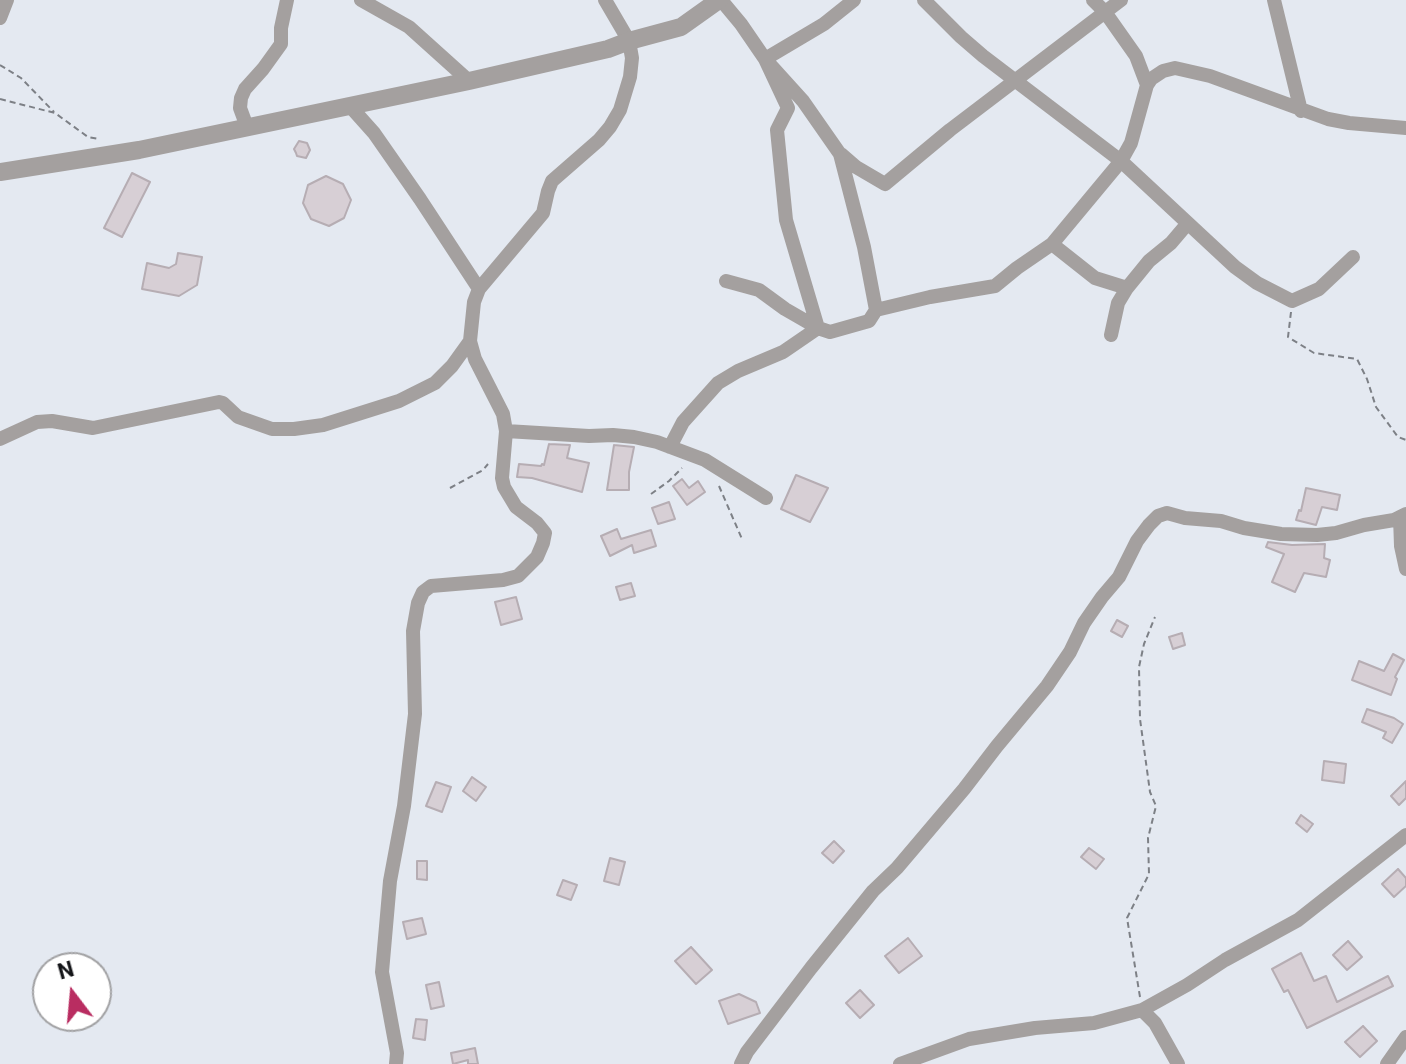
<!DOCTYPE html>
<html>
<head>
<meta charset="utf-8">
<style>
	body { margin:0 }
	#map { position:relative; width:1406px; height:1064px; overflow:hidden; background:#e4e9f1; font-family:Roboto,sans-serif }
	canvas { display:block }
	.north { position:absolute; left:32px; top:952px; width:80px; height:80px; box-sizing:border-box; background:#fff; border:2px solid #a1a1a3; border-radius:50%; rotate:344deg; font-size:22px; font-weight:700; line-height:32px; text-align:center; color:#141518 }
	.north::after { content:''; display:block; margin:auto; width:28px; height:36px; background:#b92d61; clip-path:polygon(50% 0,100% 100%,50% 72%,0 100%) }
</style>
</head>
<body>
<div id="map">
<canvas width="1406" height="1064"></canvas>
<div class="north">N</div>
</div>
<script>
const ctx = document.querySelector('canvas').getContext('2d');
ctx.lineJoin = 'round';
function paint(path, color) { ctx.fillStyle = color; ctx.fill(path, 'evenodd'); }
const shape = rows => new Path2D(rows.map(r => 'M' + r).join(''));
function trace(path, color, width, dash) { ctx.strokeStyle = color; ctx.lineWidth = width; ctx.lineCap = dash ? 'butt' : 'round'; ctx.setLineDash(dash || []); ctx.stroke(path); }
const building = shape([
	[299,141,307,143,310,150,306,158,297,156,296,153,294,149,299,141],
	[132,173,150,182,122,237,104,228,132,173],
	[326,176,343,184,351,200,344,218,329,226,311,219,303,203,308,185,326,176],
	[178,253,202,257,197,285,179,296,142,289,147,263,169,268,176,264,178,253],
	[549,444,570,445,567,458,589,463,582,492,532,478,517,477,519,464,541,466,542,464,544,465,549,444],
	[614,445,634,447,629,472,629,490,607,490,614,445],
	[796,475,828,488,810,522,781,509,796,475],
	[682,479,689,488,698,481,705,492,687,505,673,486,682,479],
	[1306,488,1340,495,1337,510,1322,507,1316,525,1296,520,1299,510,1301,511,1306,488],
	[669,502,675,519,658,524,652,508,669,502],
	[617,529,621,539,651,530,656,546,634,553,632,545,610,556,601,536,617,529],
	[1268,542,1292,545,1325,544,1324,558,1330,560,1326,577,1304,573,1295,592,1272,582,1284,554,1266,547,1268,542],
	[631,583,635,596,620,600,616,587,631,583],
	[516,597,522,619,501,625,495,602,516,597],
	[1117,620,1128,626,1122,637,1111,631,1117,620],
	[1182,633,1185,645,1173,649,1169,637,1182,633],
	[1393,654,1404,660,1395,677,1397,679,1391,695,1352,680,1359,661,1384,671,1393,654],
	[1367,709,1394,718,1403,724,1392,743,1383,738,1386,732,1362,722,1367,709],
	[1324,761,1346,764,1344,783,1322,780,1324,761],
	[472,777,486,787,476,801,463,791,472,777],
	[1406,781,1406,798,1399,805,1391,796,1406,781],
	[436,782,451,787,442,812,426,806,436,782],
	[1301,815,1313,824,1307,832,1296,823,1301,815],
	[834,841,844,851,833,863,822,853,834,841],
	[1089,848,1104,859,1096,869,1081,857,1089,848],
	[610,858,625,862,619,885,604,881,610,858],
	[417,861,427,861,427,880,417,879,417,861],
	[1398,869,1406,878,1406,886,1394,897,1382,884,1398,869],
	[563,880,577,885,571,900,557,895,563,880],
	[422,918,426,934,407,939,403,922,422,918],
	[908,938,922,956,899,973,885,956,908,938],
	[1348,941,1362,957,1347,970,1333,955,1348,941],
	[691,947,712,970,696,984,675,961,691,947],
	[1301,953,1314,981,1326,976,1337,1002,1388,976,1393,986,1307,1028,1288,990,1284,992,1272,969,1301,953],
	[439,982,444,1006,431,1009,426,985,439,982],
	[860,990,874,1005,860,1018,846,1003,860,990],
	[739,994,756,1002,760,1013,728,1024,719,1001,739,994],
	[416,1019,427,1020,425,1040,413,1038,416,1019],
	[1363,1026,1377,1041,1360,1057,1345,1042,1363,1026],
	[475,1048,478,1064,468,1064,468,1060,453,1064,451,1053,475,1048]
]);
const path = shape([
	[0,65,21,78,54,112],
	[0,99,55,113,88,137,99,139],
	[1291,312,1288,337,1314,353,1357,359,1367,379,1376,407,1398,437,1406,440],
	[719,486,742,539],
	[450,488,483,470,488,464],
	[651,494,669,481,682,468],
	[1140,997,1127,918,1149,874,1148,838,1156,806,1150,792,1140,719,1139,667,1144,644,1155,617]
]);
const minor = shape([
	[361,0,409,27,469,81],
	[721,0,741,24,765,59,803,101,840,154,864,247,876,310],
	[924,0,961,37,983,56,1121,161,1235,267,1257,283,1292,301,1319,289,1353,257],
	[1093,0,1105,12,1136,56,1147,85],
	[1274,0,1301,111],
	[0,18,7,0],
	[349,105,374,133,420,199,479,289],
	[247,127,240,108,241,98,245,89,263,69,281,44,281,28,287,0],
	[841,154,856,167,885,184,950,130,1121,0],
	[1052,244,1095,278,1127,288],
	[726,281,759,290,785,309,818,328],
	[818,328,786,220,777,130,788,108,765,59,824,24,854,0],
	[1111,335,1118,303,1127,288,1149,261,1171,243,1188,223],
	[506,431,589,436,613,435,634,437,657,442,705,460,766,498],
	[0,439,37,422,52,421,93,428,219,402,223,403,238,417,272,429,294,429,323,425,399,401,435,383,452,366,470,341],
	[670,447,683,422,718,383,738,371,783,352,818,328,830,332,869,321,876,310,930,297,995,286,1017,268,1052,244,1121,161,1131,143,1147,85,1151,79,1163,71,1175,68,1210,76,1328,119,1349,123,1406,128],
	[1400,517,1401,546,1406,569],
	[1142,1010,1155,1023,1178,1064],
	[396,1064,397,1053,382,972,390,881,404,806,415,714,413,631,418,603,423,592,431,586,503,580,518,576,537,557,543,543,545,533,537,523,516,507,504,487,502,478,506,431,503,414,475,359,470,341,474,302,479,289,543,213,548,191,552,181,599,140,610,127,620,110,630,77,632,58,629,41,605,0],
	[741,1064,747,1052,811,968,873,891,897,868,964,789,997,746,1047,686,1070,652,1084,623,1102,597,1119,577,1137,541,1149,525,1158,516,1167,513,1185,518,1221,521,1244,528,1281,534,1317,535,1336,533,1364,525,1394,520,1406,514],
	[900,1064,969,1039,1035,1028,1094,1023,1142,1010,1187,985,1225,960,1298,920,1406,835],
	[1387,1064,1406,1037]
]);
const tertiary = shape([
	[0,172,139,150,469,81,608,49,629,41,681,27,719,0]
]);
paint(building, '#d7cfd5');
trace(building, '#b6adb3', 2);
trace(path, '#7d8086', 2, [6, 4]);
trace(minor, '#a4a09f', 14);
trace(tertiary, '#a4a09f', 18);
</script>
</body>
</html>
